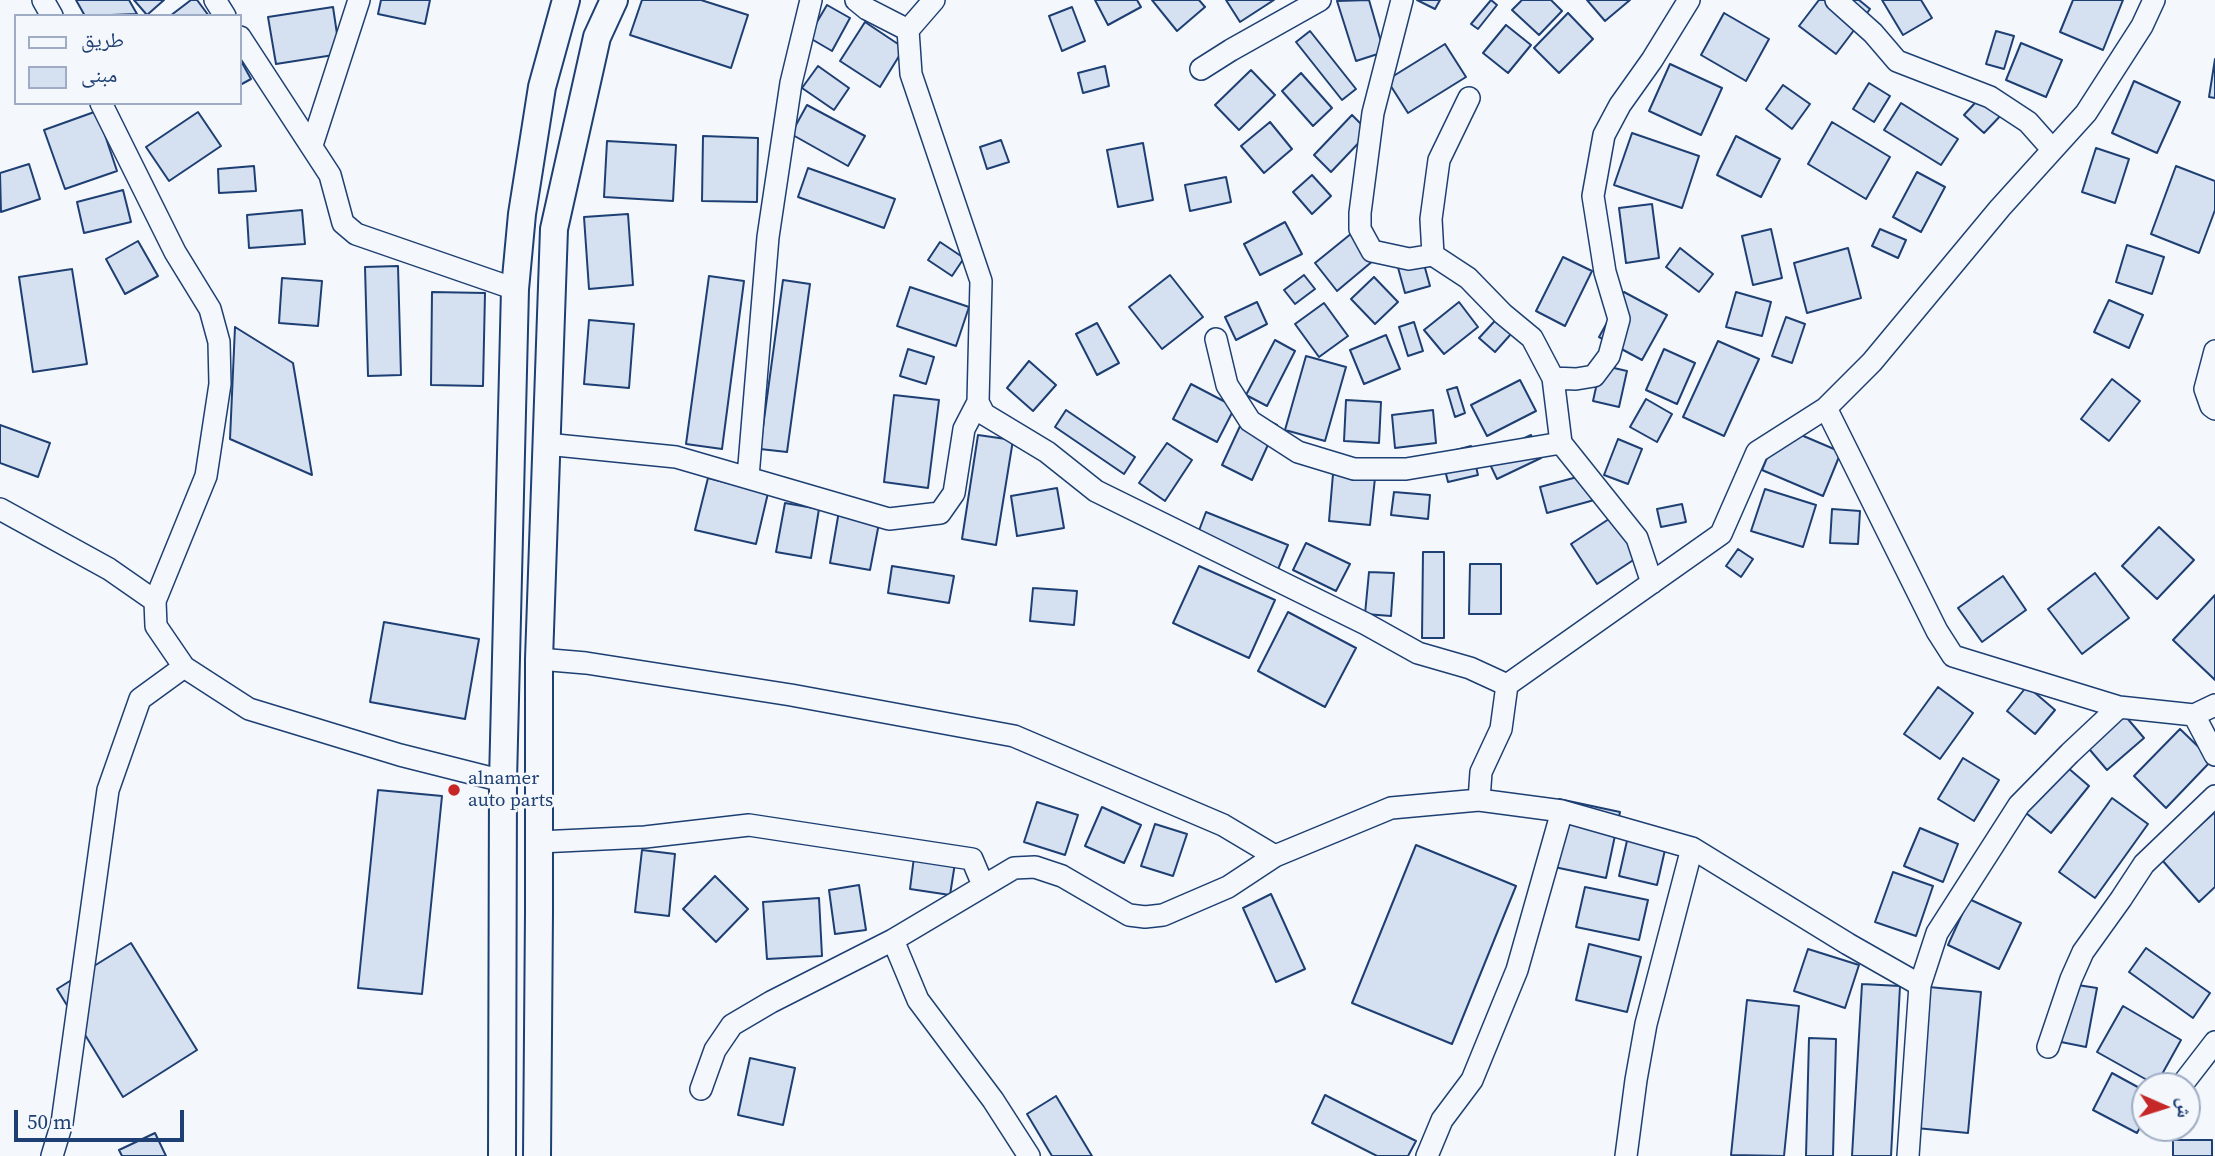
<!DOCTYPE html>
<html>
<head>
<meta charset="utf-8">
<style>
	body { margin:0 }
	#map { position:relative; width:2215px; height:1156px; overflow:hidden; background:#f4f7fb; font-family:"Source Serif 4","Noto Naskh Arabic",serif }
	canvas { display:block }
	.legend { position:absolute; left:14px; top:14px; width:228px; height:91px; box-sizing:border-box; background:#f4f7fb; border:2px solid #9eadc5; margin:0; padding:9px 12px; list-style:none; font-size:21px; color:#1d3f73 }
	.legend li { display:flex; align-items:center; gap:14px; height:35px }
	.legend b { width:35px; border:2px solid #9eadc5 }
	.north { position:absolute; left:2131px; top:1072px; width:70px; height:70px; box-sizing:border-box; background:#f4f7fb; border:2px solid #9eadc5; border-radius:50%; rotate:93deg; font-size:19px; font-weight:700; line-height:28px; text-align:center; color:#1d3f73 }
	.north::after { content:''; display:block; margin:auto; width:24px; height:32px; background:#c62828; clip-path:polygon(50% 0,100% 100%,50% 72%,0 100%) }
	.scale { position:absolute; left:14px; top:1110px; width:170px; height:32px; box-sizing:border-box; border:4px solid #1d3f73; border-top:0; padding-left:9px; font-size:21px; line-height:24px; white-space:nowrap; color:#1d3f73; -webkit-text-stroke:5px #f4f7fb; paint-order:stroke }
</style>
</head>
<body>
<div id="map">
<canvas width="2215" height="1156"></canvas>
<ul class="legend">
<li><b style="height:9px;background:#f4f7fb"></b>طريق</li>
<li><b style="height:19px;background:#d5e0f0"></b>مبنى</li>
</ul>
<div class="north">ش</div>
<div class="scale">50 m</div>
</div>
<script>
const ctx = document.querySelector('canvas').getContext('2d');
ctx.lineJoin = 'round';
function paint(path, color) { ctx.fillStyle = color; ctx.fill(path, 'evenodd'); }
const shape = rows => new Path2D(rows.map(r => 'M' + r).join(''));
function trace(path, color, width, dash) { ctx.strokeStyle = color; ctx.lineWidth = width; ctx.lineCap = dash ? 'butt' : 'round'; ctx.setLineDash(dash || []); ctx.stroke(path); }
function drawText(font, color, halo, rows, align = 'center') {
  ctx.font = font + ' "Source Serif 4",serif'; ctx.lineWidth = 5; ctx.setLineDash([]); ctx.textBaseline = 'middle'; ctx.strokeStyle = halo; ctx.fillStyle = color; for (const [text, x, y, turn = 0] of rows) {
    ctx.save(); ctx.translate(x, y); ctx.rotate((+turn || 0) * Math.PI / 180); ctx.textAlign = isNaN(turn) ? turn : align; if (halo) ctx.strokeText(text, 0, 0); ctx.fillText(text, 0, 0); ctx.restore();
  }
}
const building = shape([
	[76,0,129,0,137,14,85,16,76,0],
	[134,0,164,0,147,15,134,0],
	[191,0,197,0,209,16,170,16,191,0],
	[381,0,430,0,425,24,378,14,381,0],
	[642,0,701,0,748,15,731,68,630,35,642,0],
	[1095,0,1137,0,1141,7,1108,25,1095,0],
	[1152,0,1199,0,1205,7,1177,31,1152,0],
	[1226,0,1274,0,1240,22,1226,0],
	[1369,0,1384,52,1356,61,1337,1,1369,0],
	[1417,0,1440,0,1435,9,1417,0],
	[1491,0,1497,5,1478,29,1471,24,1491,0],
	[1522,0,1551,0,1562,11,1539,35,1512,10,1522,0],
	[1587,0,1630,0,1605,21,1587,0],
	[1819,0,1859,0,1870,9,1836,54,1799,26,1819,0],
	[1882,0,1921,0,1932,18,1903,35,1882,0],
	[2073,0,2123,0,2103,50,2060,32,2073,0],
	[827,5,850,18,832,51,808,37,827,5],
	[333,7,340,54,276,64,268,17,333,7],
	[1072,7,1085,41,1062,51,1049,16,1072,7],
	[1568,13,1593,39,1559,73,1534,48,1568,13],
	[1724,13,1769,39,1746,81,1701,55,1724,13],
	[865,22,904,48,880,87,840,61,865,22],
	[1506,25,1531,45,1508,73,1483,53,1506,25],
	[1310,31,1356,89,1342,100,1296,42,1310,31],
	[1996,31,2014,36,2004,69,1986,64,1996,31],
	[2021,43,2062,60,2046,97,2006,80,2021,43],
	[1445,44,1466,77,1408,113,1387,80,1445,44],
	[240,59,251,79,240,85,240,59],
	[2215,59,2215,98,2209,97,2215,59],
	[1670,64,1722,88,1701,135,1649,111,1670,64],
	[818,66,849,88,834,110,802,88,818,66],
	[1105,66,1109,86,1083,93,1078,73,1105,66],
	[1251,70,1275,95,1239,130,1215,105,1251,70],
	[1301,73,1332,108,1313,126,1282,91,1301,73],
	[2134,81,2180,102,2157,153,2112,133,2134,81],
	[1869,83,1890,96,1874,122,1853,109,1869,83],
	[1783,85,1810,104,1792,129,1766,109,1783,85],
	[1985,92,2005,111,1984,133,1964,115,1985,92],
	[1901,103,1958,139,1941,165,1884,130,1901,103],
	[807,105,865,136,848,166,791,134,807,105],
	[97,111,117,171,65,189,44,130,97,111],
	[198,112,221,146,169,181,146,147,198,112],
	[1352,115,1369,132,1331,172,1314,155,1352,115],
	[1270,122,1292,149,1264,173,1241,146,1270,122],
	[1832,122,1890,157,1866,199,1808,164,1832,122],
	[1632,133,1699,156,1682,208,1614,185,1632,133],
	[703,136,758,138,757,202,702,201,703,136],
	[1736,136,1780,159,1761,197,1717,175,1736,136],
	[1001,140,1009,162,987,169,980,147,1001,140],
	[607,141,676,145,673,201,604,197,607,141],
	[1143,143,1153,200,1118,207,1107,150,1143,143],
	[2096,148,2129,159,2115,203,2082,192,2096,148],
	[29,164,40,199,1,212,0,173,29,164],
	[254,166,256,191,219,193,218,169,254,166],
	[2176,166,2215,181,2215,210,2199,253,2151,234,2176,166],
	[808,168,895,199,884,228,798,197,808,168],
	[1917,172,1945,187,1921,232,1893,217,1917,172],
	[1312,175,1331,196,1312,214,1293,192,1312,175],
	[1226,177,1231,202,1190,211,1185,185,1226,177],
	[123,190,131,222,84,233,77,202,123,190],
	[1652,204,1659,258,1626,263,1619,208,1652,204],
	[302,210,305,244,249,248,247,215,302,210],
	[628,214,633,285,589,289,584,217,628,214],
	[1285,222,1302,254,1260,275,1244,244,1285,222],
	[1771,229,1782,278,1753,285,1742,236,1771,229],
	[1880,229,1906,240,1898,258,1872,246,1880,229],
	[1352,233,1374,260,1337,291,1315,263,1352,233],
	[138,241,158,276,125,294,106,259,138,241],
	[940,242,964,258,952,276,928,260,940,242],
	[2127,245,2164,257,2152,294,2116,282,2127,245],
	[1680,248,1713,274,1699,292,1666,267,1680,248],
	[1848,248,1861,298,1807,313,1794,263,1848,248],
	[1422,257,1430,286,1405,293,1397,264,1422,257],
	[1563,257,1592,271,1565,326,1536,311,1563,257],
	[398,266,401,375,368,376,365,267,398,266],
	[72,269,87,364,33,372,19,277,72,269],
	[1170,275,1203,317,1162,349,1129,307,1170,275],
	[1304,275,1315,289,1295,304,1284,290,1304,275],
	[709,276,744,281,722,449,686,444,709,276],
	[1374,277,1398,302,1375,324,1351,299,1374,277],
	[282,278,322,281,318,326,279,323,282,278],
	[783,280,810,284,787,452,760,449,783,280],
	[910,287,969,307,956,346,897,326,910,287],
	[432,292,485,293,483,386,431,385,432,292],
	[1624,292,1667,315,1642,360,1599,337,1624,292],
	[1736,292,1771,302,1762,336,1726,327,1736,292],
	[2109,300,2143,315,2129,348,2094,332,2109,300],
	[1257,302,1267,324,1236,340,1225,317,1257,302],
	[1459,302,1478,327,1444,354,1424,330,1459,302],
	[1324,303,1348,336,1319,357,1295,324,1324,303],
	[1504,311,1519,325,1495,352,1479,338,1504,311],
	[1786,317,1805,324,1792,363,1772,356,1786,317],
	[589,320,634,324,629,388,584,384,589,320],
	[1414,322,1423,351,1408,356,1399,327,1414,322],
	[1097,323,1119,363,1097,375,1076,334,1097,323],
	[235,327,293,363,312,475,230,439,235,327],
	[1386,335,1400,369,1364,384,1350,350,1386,335],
	[1275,340,1295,351,1267,406,1246,395,1275,340],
	[1718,341,1759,359,1724,436,1683,417,1718,341],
	[908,349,934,357,926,384,900,376,908,349],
	[1664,349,1695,363,1677,404,1646,390,1664,349],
	[1306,356,1346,367,1325,441,1285,430,1306,356],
	[1029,361,1056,385,1033,411,1007,388,1029,361],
	[1601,365,1627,371,1619,407,1593,401,1601,365],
	[2112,379,2140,401,2109,441,2081,419,2112,379],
	[1520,380,1536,411,1487,436,1471,405,1520,380],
	[1191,384,1235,407,1217,442,1173,419,1191,384],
	[1457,387,1465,413,1455,417,1447,390,1457,387],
	[894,395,939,400,928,488,884,482,894,395],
	[1646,399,1672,414,1657,442,1630,427,1646,399],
	[1346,400,1381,402,1379,443,1344,441,1346,400],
	[1066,410,1135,457,1124,474,1055,427,1066,410],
	[1433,410,1436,443,1395,448,1392,415,1433,410],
	[1247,411,1277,425,1252,480,1222,465,1247,411],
	[0,425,50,443,38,477,0,463,0,425],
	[1780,426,1841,452,1823,496,1762,470,1780,426],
	[978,435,1013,440,996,545,962,539,978,435],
	[1531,435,1541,458,1497,479,1486,456,1531,435],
	[1618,439,1642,449,1628,484,1604,475,1618,439],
	[1167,443,1192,460,1165,501,1139,483,1167,443],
	[1471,446,1478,475,1448,482,1441,454,1471,446],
	[1592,473,1598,499,1547,513,1540,487,1592,473],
	[1333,474,1375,478,1370,525,1329,521,1333,474],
	[708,478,768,493,756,544,695,530,708,478],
	[1057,488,1064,528,1017,536,1011,496,1057,488],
	[1765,489,1816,505,1803,547,1751,531,1765,489],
	[1394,492,1430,495,1428,519,1391,515,1394,492],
	[785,503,819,509,811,558,776,552,785,503],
	[1682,504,1686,522,1661,527,1657,509,1682,504],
	[1832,509,1860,511,1858,544,1830,543,1832,509],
	[839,511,880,518,870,570,830,563,839,511],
	[1206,512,1288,545,1276,574,1195,541,1206,512],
	[1618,513,1644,553,1597,584,1571,544,1618,513],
	[2159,527,2194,560,2157,599,2122,566,2159,527],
	[1306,543,1350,564,1336,591,1293,570,1306,543],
	[1738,549,1753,559,1741,577,1726,566,1738,549],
	[1423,552,1444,552,1444,638,1422,638,1423,552],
	[1470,564,1501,564,1501,614,1469,614,1470,564],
	[892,566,954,576,949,603,888,593,892,566],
	[1199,566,1275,600,1249,658,1173,623,1199,566],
	[1369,572,1394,573,1391,616,1365,614,1369,572],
	[2095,573,2129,618,2082,654,2048,609,2095,573],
	[2003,576,2026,610,1982,642,1958,608,2003,576],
	[1033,588,1077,591,1074,625,1030,621,1033,588],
	[2215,595,2215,680,2173,640,2215,595],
	[1288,612,1356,648,1325,707,1258,671,1288,612],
	[384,622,479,639,465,719,370,702,384,622],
	[2027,686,2055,710,2035,734,2007,711,2027,686],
	[1938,687,1973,713,1940,759,1904,734,1938,687],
	[2121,711,2144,738,2107,770,2084,743,2121,711],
	[2180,729,2212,760,2166,808,2134,776,2180,729],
	[1963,758,1999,780,1974,821,1938,799,1963,758],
	[2060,761,2089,786,2051,833,2021,809,2060,761],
	[378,790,442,796,422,994,358,988,378,790],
	[2112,798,2148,824,2095,898,2059,872,2112,798],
	[1559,799,1620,812,1606,878,1545,865,1559,799],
	[1037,802,1078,815,1065,855,1024,842,1037,802],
	[1102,807,1141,825,1124,863,1085,846,1102,807],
	[2215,812,2215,887,2199,902,2162,860,2215,812],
	[1155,824,1187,834,1173,876,1141,866,1155,824],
	[1920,828,1958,844,1943,882,1904,866,1920,828],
	[1629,832,1667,841,1657,885,1619,876,1629,832],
	[1416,845,1516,886,1452,1044,1352,1003,1416,845],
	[642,850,675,854,669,916,635,912,642,850],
	[914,857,955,863,950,895,910,889,914,857],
	[1893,872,1933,886,1916,936,1875,922,1893,872],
	[715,876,748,909,716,942,683,909,715,876],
	[859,885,866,930,835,934,829,890,859,885],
	[1585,887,1648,900,1639,940,1576,927,1585,887],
	[1271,894,1305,969,1276,982,1243,908,1271,894],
	[819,898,822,956,767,959,763,902,819,898],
	[1969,899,2021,923,1999,969,1948,945,1969,899],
	[131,943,197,1050,123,1097,57,989,131,943],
	[1589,944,1641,957,1627,1012,1576,1000,1589,944],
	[2146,948,2210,993,2193,1018,2129,972,2146,948],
	[1808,949,1859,965,1845,1008,1794,991,1808,949],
	[1862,984,1900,986,1891,1156,1852,1156,1862,984],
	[2071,984,2097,988,2086,1047,2061,1042,2071,984],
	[1929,987,1981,992,1968,1133,1916,1128,1929,987],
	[1747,1000,1799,1006,1784,1156,1731,1155,1747,1000],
	[2123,1006,2181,1040,2156,1085,2097,1052,2123,1006],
	[1809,1038,1836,1039,1833,1156,1806,1156,1809,1038],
	[750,1058,795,1068,783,1125,738,1115,750,1058],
	[2112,1073,2145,1091,2145,1118,2137,1133,2093,1110,2112,1073],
	[1325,1095,1416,1141,1408,1156,1377,1156,1312,1123,1325,1095],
	[1056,1096,1092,1156,1052,1156,1027,1114,1056,1096],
	[155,1133,166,1156,122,1156,119,1150,155,1133],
	[2173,1140,2212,1140,2212,1156,2173,1156,2173,1140]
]);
const minor = shape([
	[43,0,52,16],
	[215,0,225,16],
	[856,0,867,9,908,30,911,74,981,281,978,402,984,414,1047,452,1096,491,1366,624,1418,653,1470,668,1507,685,1721,534,1757,452,1826,408,1872,362,2000,208,2086,113,2142,26,2154,0],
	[1402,0,1373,113,1360,213,1360,229,1372,251,1409,259,1433,255,1468,278,1503,314,1532,338,1553,378,1561,443,1637,538,1652,583],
	[1836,0,1873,33,1897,61,1990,97,2028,122,2052,149],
	[908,30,934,0],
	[240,37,330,175,343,223,356,234,515,289],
	[1201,69,1231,50,1320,0],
	[101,103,175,252,210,309,219,342,220,384,206,476,155,601],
	[312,145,359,0],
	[1433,255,1431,219,1439,160,1469,98],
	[1216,339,1227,385,1250,421,1298,452,1354,469,1406,469,1561,443],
	[2215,351,2205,389,2211,406,2215,409],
	[1553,378,1576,379,1594,376,1609,356,1619,319,1605,272,1593,196,1604,135,1620,105,1652,60,1689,0],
	[1826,408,1937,631,1953,656,2119,707,2194,715,2215,705],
	[546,444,676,457,889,519,940,513,954,493,964,429,978,402],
	[748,477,768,237,791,83,811,0],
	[0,509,109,569,155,601,156,626,184,667,249,709,400,755,503,781],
	[539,659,586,663,791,695,1014,736,1223,825,1275,856,1391,808,1479,800,1562,811,1692,848,1848,944,1920,985],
	[2194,715,2215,755],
	[1479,800,1481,772,1501,729,1507,685],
	[539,842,645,837,749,825,972,859,983,885],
	[893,940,918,1000,993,1100,1029,1156],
	[2048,1047,2071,979,2083,952,2121,899,2144,864,2215,796],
	[2181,1086,2215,1042],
	[701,1089,715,1050,732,1025,771,1002,893,940,1014,868,1035,867,1062,876,1129,915,1145,917,1163,915,1228,887,1275,856],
	[52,1156,62,1123,108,790,140,699,184,667],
	[1427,1156,1442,1120,1472,1080,1517,970,1562,811],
	[1626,1156,1636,1080,1646,1024,1692,848],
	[1908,1156,1920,985,1937,933,2019,805,2070,753,2119,707]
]);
const tertiary = shape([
	[502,1156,503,781,515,289,522,214,542,87,566,0],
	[537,1156,539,912,539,659,554,229,597,37,614,0]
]);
const markers = [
	[454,790,7,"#c62828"]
];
const poiNames = [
	["alnamer",468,779],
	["auto parts",468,801]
];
paint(building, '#d5e0f0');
trace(building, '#1d3f73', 2);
trace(minor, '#1d3f73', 24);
trace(tertiary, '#1d3f73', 30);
trace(minor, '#f4f7fb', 21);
trace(tertiary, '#f4f7fb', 26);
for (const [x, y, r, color] of markers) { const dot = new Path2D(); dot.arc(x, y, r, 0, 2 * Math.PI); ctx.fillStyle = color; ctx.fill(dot); trace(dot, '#f4f7fb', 2.5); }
drawText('19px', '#1d3f73', '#f4f7fb', poiNames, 'left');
</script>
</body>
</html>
